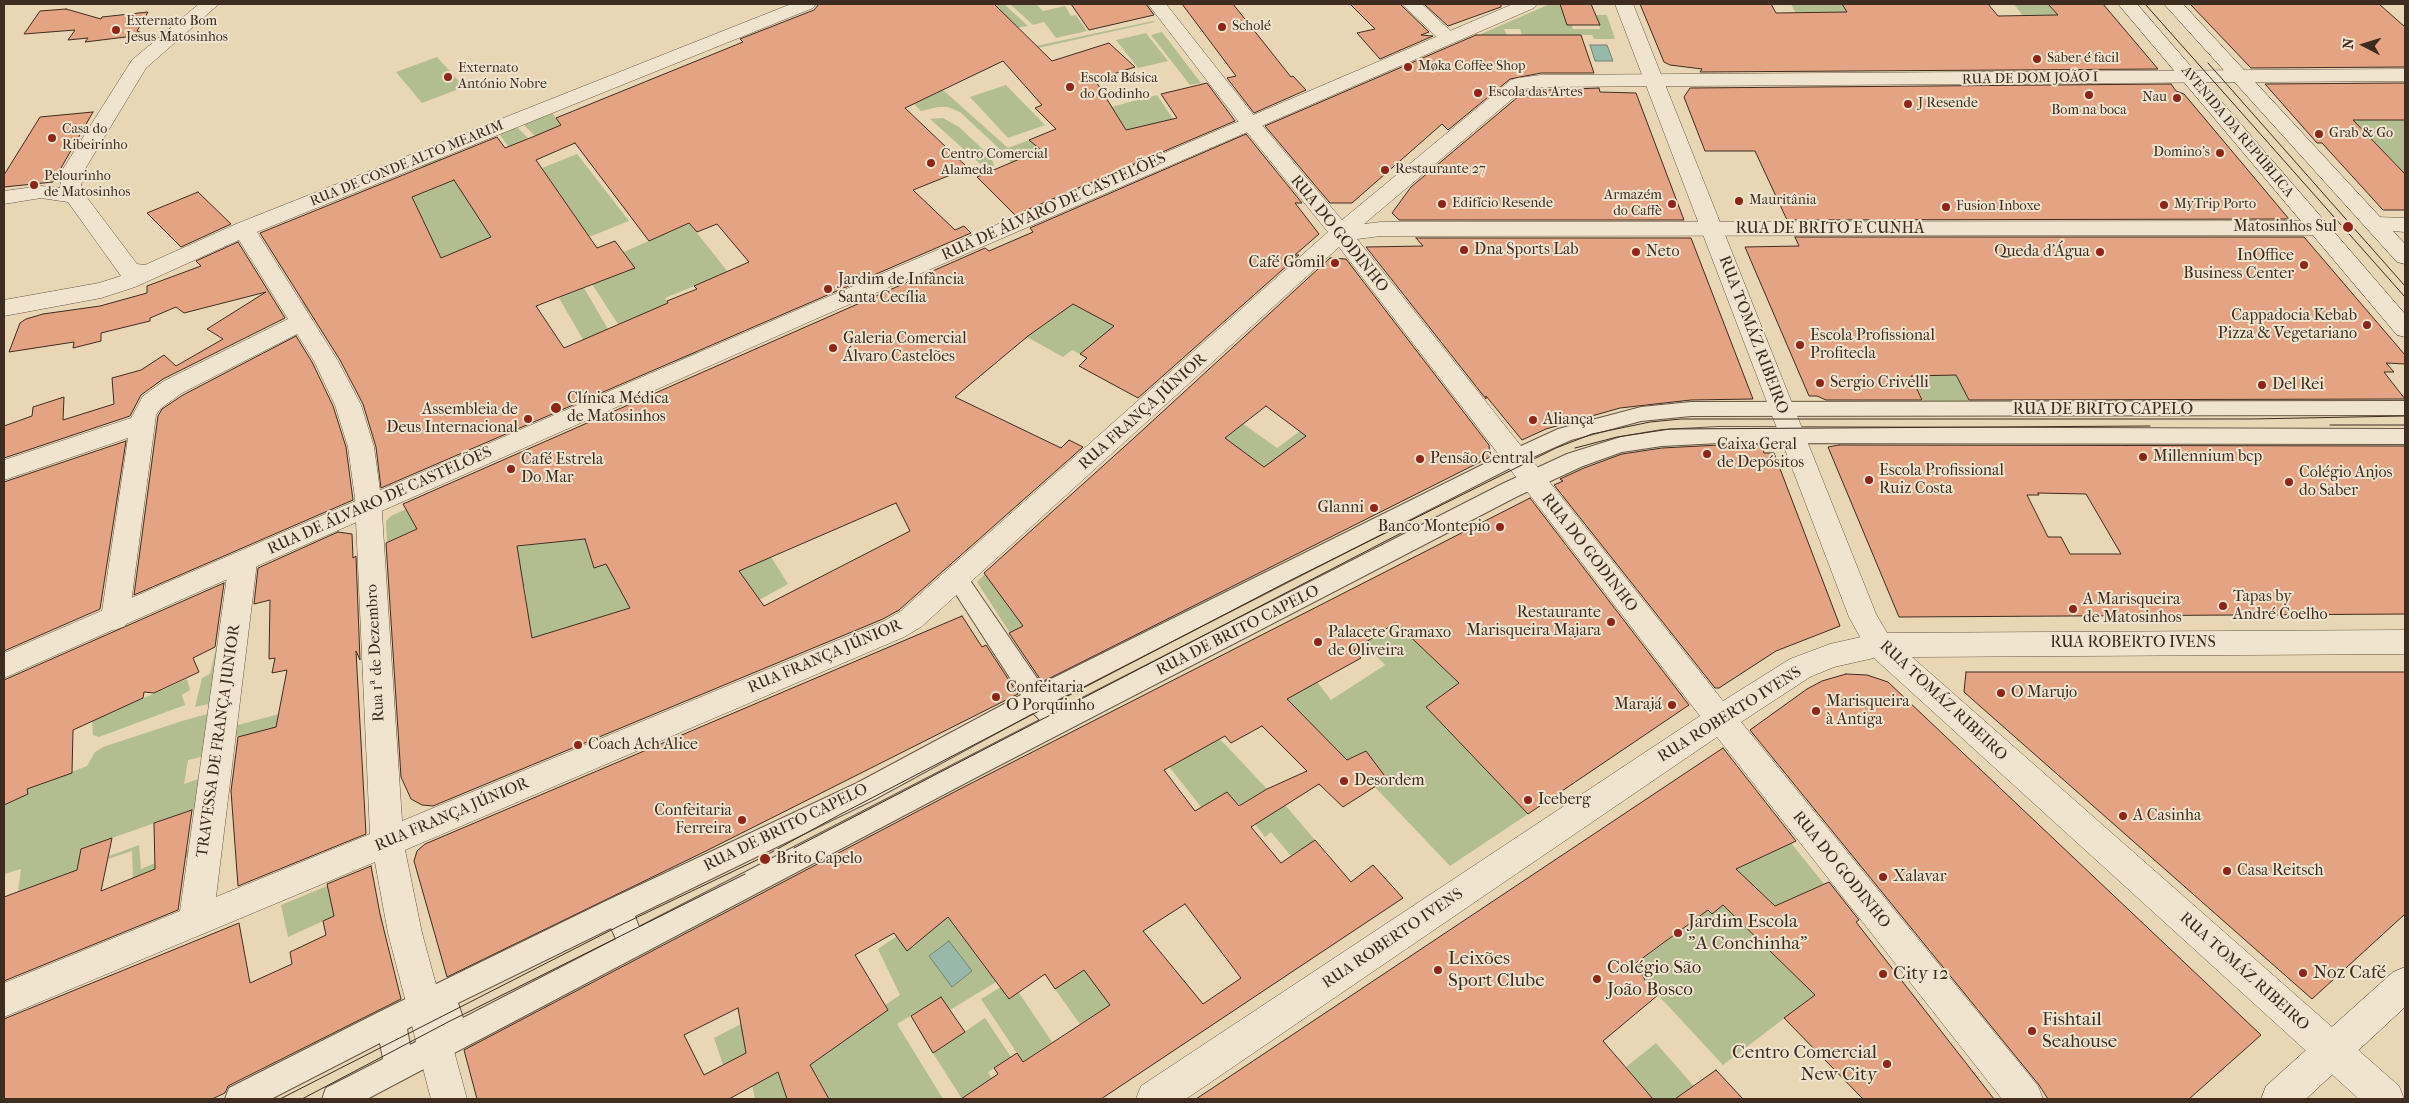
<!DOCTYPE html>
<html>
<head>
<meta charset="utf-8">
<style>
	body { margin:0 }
	#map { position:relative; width:2409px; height:1103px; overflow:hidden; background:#e9d6b5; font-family:"IM FELL French Canon",serif }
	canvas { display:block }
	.frame { position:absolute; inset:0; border:5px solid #3e2c20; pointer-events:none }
	.north { position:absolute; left:2339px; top:20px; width:50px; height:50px; -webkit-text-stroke:4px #f1e4cf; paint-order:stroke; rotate:275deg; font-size:14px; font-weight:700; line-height:20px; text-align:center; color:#3e2c20 }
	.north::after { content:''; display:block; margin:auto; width:18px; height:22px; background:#3e2c20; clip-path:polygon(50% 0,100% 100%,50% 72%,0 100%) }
</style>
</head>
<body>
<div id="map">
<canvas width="2409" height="1103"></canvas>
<div class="frame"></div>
<div class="north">N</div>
</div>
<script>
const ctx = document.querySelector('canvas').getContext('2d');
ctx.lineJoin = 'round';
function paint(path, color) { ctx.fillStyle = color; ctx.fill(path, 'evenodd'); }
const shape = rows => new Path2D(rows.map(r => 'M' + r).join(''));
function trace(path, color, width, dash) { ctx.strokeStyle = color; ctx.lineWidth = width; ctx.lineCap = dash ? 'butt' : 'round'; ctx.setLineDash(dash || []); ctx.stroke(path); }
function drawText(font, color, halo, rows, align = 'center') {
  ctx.font = font + ' "IM FELL French Canon",serif'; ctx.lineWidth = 4; ctx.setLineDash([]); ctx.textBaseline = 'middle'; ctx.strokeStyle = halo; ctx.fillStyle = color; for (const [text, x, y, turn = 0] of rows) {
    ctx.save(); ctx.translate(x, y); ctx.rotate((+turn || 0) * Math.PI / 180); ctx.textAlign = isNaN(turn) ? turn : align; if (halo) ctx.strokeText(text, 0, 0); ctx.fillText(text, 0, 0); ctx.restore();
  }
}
const green = shape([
	[981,4,1004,4,1028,26,1010,29],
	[1010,4,1036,4,1043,11,1065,6,1071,16,1076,15,1087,31,1056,38,1044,22,1033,25],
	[1550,4,1580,4,1569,15,1573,29,1600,29,1596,15,1607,15,1615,39,1594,39,1592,35,1522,35,1520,29,1504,29,1509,39,1484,39,1481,34],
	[1791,4,1842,4,1847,12,1808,16,1805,12,1795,12],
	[2014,4,2048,4,2058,15,2023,16],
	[1153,21,1155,22,1038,48,1036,46],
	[1162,32,1201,83,1190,85,1151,35],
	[1146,33,1168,61,1138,68,1116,40],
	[437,57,464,87,422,103,396,72],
	[1006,85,1045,125,1008,138,970,97],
	[943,90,1008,148,1029,140,1041,150,1012,164,1005,154,960,112,948,107,938,107,921,111,914,104],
	[1157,95,1173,119,1126,130,1111,107],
	[551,111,571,139,561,142,549,130,535,136,522,123],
	[943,118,959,127,991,157,994,165,992,169,988,171,930,119],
	[2353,120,2405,120,2405,173,2404,173],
	[515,125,528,138,513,145,526,158,480,219,500,251,467,264,458,251,309,313,302,302,351,279,412,197,440,186,420,164,439,156,472,206,513,153,498,132],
	[577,154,629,221,589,237,542,168],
	[689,223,728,272,665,298,674,312,670,314,698,353,675,362,639,316,618,324,592,284,634,268,624,252],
	[584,288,608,329,601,332,592,355,559,298],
	[1089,292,1129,334,1100,338,1080,354,1072,350,1063,357,1027,337],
	[1902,358,1944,369,1948,375,1956,375,1970,402,1924,402],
	[1228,413,1277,448,1300,431,1327,451,1304,468,1283,453,1264,467,1229,441,1219,446],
	[406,509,417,529,387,542,386,521,391,516],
	[585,539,594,568,607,564,630,608,653,640,630,608,498,649,497,624,528,614,525,588,504,548],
	[765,547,788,584,759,600,739,571],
	[985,574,1002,597,1018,589,1039,618,1010,633,977,582],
	[1398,625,1459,683,1427,707,1528,814,1450,866,1374,786,1366,751,1347,760,1284,696,1317,682,1331,700,1385,665,1364,643],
	[222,641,213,703,195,707,202,678,210,674,217,643],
	[187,679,190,690,182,695,185,705,99,737,93,735,92,721],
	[211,713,205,756,188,760,184,784,201,778,197,808,81,849,77,871,18,892,21,869,4,874,4,805,28,794,27,789,87,766,95,752,103,747,182,721],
	[283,713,281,738,239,750,241,736,232,738,234,726],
	[1192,738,1200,750,1220,739,1267,789,1239,806,1227,792,1201,807,1160,755],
	[1285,805,1315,840,1291,856,1271,832,1265,837,1255,824],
	[1791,843,1824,884,1775,906,1736,869],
	[139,845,141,869,193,847,192,855,133,878,132,851,108,859,109,856],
	[1647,878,1686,888,1712,914,1723,905,1815,995,1723,1065,1632,967,1691,923],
	[327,886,333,910,368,920,381,914,388,948,345,969,334,916,288,937,281,905],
	[940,907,996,982,950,1010,941,997,897,1024,943,1099,829,1099,810,1065,888,1010,885,1005,900,995,878,949],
	[1084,969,1110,1005,1080,1024,1055,989],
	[1011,981,1052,1042,1023,1062,981,999],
	[985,1018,1011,1057,988,1072,992,1079,962,1099,933,1053],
	[741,1024,746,1053,734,1095,727,1099,696,1099,687,1082,723,1065,714,1038],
	[1656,1043,1705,1099,1653,1099,1626,1067],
	[777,1071,787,1099,755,1099,752,1085]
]);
const water = shape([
	[1590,45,1607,45,1613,61,1595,61,1590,45],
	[949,941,972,971,952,987,929,956,949,941]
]);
const building = shape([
	[819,4,994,4,1052,61,1109,43,1135,67,1095,80,1126,130,1177,118,1161,94,1207,83,1235,121,1015,215,977,177,1041,150,1029,140,1056,129,1035,108,1042,105,1003,61,905,108,968,168,913,190,955,230,964,226,971,233,381,488,376,447,363,404,340,360,260,233,497,137,505,148,535,136,561,125,556,118,743,42,740,39,814,10,819,4],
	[575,143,649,241,689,223,697,232,717,224,749,262,694,286,697,289,667,301,668,303,564,348,536,306,635,268,615,241,597,248,536,160,575,143],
	[454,180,491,237,441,258,412,197,454,180],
	[1071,4,1146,4,1154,15,1089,30,1071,4],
	[1182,4,1233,4,1291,77,1293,76,1306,90,1254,113,1227,78,1236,76,1182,4],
	[1350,4,1400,4,1429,32,1421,35,1433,36,1380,59,1357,33,1375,29,1350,4],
	[1424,4,1501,4,1501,7,1448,26,1424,4],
	[1560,4,1591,4,1600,25,1567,25,1560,4],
	[1640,4,1771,4,1776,13,1847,12,1842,4,1988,4,1998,16,2058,15,2048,4,2103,4,2158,69,1700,72,1702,69,1670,65,1664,62,1640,4],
	[2190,4,2379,4,2405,27,2405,67,2251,68,2190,4],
	[66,9,101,19,102,17,148,12,137,31,142,33,136,34,134,36,85,42,88,38,68,40,75,30,24,34,40,11,66,9],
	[1476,35,1581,35,1594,73,1541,73,1510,79,1448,130,1442,124,1352,203,1330,203,1265,126,1476,35],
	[2405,83,2405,120,2353,120,2405,174,2405,210,2383,210,2322,143,2317,143,2265,84,2405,83],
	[2171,84,2176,91,2184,94,2289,219,1787,220,1755,151,1705,151,1684,97,1690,88,2171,84],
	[1599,88,1600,92,1636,93,1684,220,1399,220,1392,213,1411,187,1525,91,1599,88],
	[93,112,53,182,4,187,4,175,40,117,93,112],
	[1246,134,1302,203,1295,203,1319,234,1295,255,1299,255,1138,398,1079,366,1087,358,1080,354,1114,326,1073,304,1028,336,955,397,1061,448,1069,440,1083,447,899,610,883,619,433,806,422,805,411,799,401,777,386,543,417,529,403,504,985,248,989,251,1033,232,1030,228,1246,134],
	[896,503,910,531,764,606,739,571,896,503],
	[585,539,594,568,606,564,630,608,532,638,517,546,585,539],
	[198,192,231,224,181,247,147,213,198,192],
	[1795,237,2304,237,2405,355,2405,364,2386,363,2394,372,2384,372,2405,399,1969,400,1956,375,1911,376,1922,400,1826,400,1817,396,1809,396,1745,247,1799,246,1795,237],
	[1416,238,1691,238,1753,399,1691,400,1620,408,1546,429,1522,440,1486,396,1486,399,1366,247,1423,246,1416,238],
	[238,242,285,318,163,379,141,395,130,416,4,458,4,426,32,416,33,407,64,397,63,420,114,404,112,378,141,370,164,355,176,366,223,339,207,329,266,292,184,313,176,307,150,318,150,321,101,333,101,341,73,348,74,342,9,352,20,323,26,319,43,314,100,306,147,293,147,286,201,266,196,261,238,242],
	[1330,258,1346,259,1489,445,1490,457,1042,682,1009,633,1023,626,984,573,1134,438,1330,258],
	[1266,406,1306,436,1264,467,1225,438,1266,406],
	[296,336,312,362,333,406,346,447,353,500,134,595,158,416,162,409,183,395,296,336],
	[126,441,100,609,4,651,4,482,126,441],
	[1719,445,1762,445,1764,453,1774,453,1840,626,1776,651,1719,688,1715,688,1554,485,1563,481,1560,479,1584,468,1622,454,1662,448,1719,445],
	[1839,445,2405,446,2405,614,1899,617,1828,447,1839,445],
	[2038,493,2086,494,2121,554,2070,554,2061,537,2048,537,2027,495,2039,495,2038,493],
	[1530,498,1689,705,1528,814,1426,707,1459,683,1398,625,1395,623,1354,650,1361,658,1287,699,1347,760,1366,751,1387,779,1343,807,1319,784,1251,827,1281,863,1315,840,1351,882,1373,865,1403,898,1101,1099,961,1099,998,1074,994,1068,1017,1053,1023,1062,1110,1005,1084,970,1055,989,1045,974,1009,999,948,917,907,951,894,933,855,955,888,1010,810,1065,829,1099,787,1099,778,1072,729,1099,477,1099,464,1050,958,790,1530,498],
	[1262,726,1307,771,1267,789,1239,806,1227,792,1195,811,1164,770,1225,736,1231,743,1262,726],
	[1185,904,1241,978,1203,1004,1143,931,1185,904],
	[738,1008,746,1053,704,1075,684,1035,738,1008],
	[338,532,352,534,353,558,356,556,360,660,356,651,366,834,238,886,231,791,238,737,276,727,287,670,272,673,275,658,269,659,270,600,254,604,258,568,338,532],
	[224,583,215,647,193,658,199,672,154,693,144,692,143,698,73,730,72,773,27,789,28,794,4,805,4,680,224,583],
	[962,616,982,647,986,645,1018,694,708,850,447,977,414,861,417,851,425,844,962,616],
	[1966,672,2405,672,2405,914,2312,999,1964,692,1966,672],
	[1846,674,1867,675,1888,682,2261,1035,2189,1099,2048,1099,2039,1085,1750,730,1807,689,1822,681,1846,674],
	[1723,748,1796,841,1736,869,1775,906,1829,882,1859,920,1856,922,1994,1099,1863,1099,1784,1018,1815,995,1723,905,1712,914,1708,910,1636,963,1646,982,1658,995,1603,1041,1653,1099,1196,1099,1723,748],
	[192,810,178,910,4,981,4,897,77,870,81,849,112,838,101,891,155,869,154,823,192,810],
	[371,866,380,914,401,999,228,1086,225,1093,212,1099,4,1099,4,1019,239,923,250,983,292,964,290,952,326,935,323,921,334,916,327,884,371,866],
	[941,997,965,1032,933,1053,911,1016,941,997],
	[1716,1070,1743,1099,1675,1099,1716,1070]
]);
const pedestrian = shape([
	[2405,401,2405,415,1691,416,1641,421,1571,440,1522,462,1053,702,1057,711,1502,484,1567,454,1621,437,1662,430,1719,427,2405,429,2405,444,1719,443,1662,446,1622,452,1583,466,1518,496,975,778,367,1099,322,1099,326,1088,383,1059,380,1043,271,1099,225,1099,229,1088,381,1011,608,900,857,783,1021,695,946,579,949,573,957,570,965,573,1041,684,1508,452,1558,429,1641,407,1691,402,2405,401],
	[1033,713,1040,720,639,927,635,916,875,799,1033,713],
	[611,928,616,939,463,1018,458,1003,611,928],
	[433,1015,438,1030,410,1045,407,1029,433,1015]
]);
const minor = shape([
	[199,4,219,4,146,68,85,169,81,186,85,195,137,264,145,265,236,224,791,4,816,4,813,8,257,232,338,361,361,405,374,447,381,498,402,821,884,621,901,611,1328,232,1242,126,1148,4,1166,4,1256,118,1342,220,1511,80,1518,78,1541,75,2405,69,2405,81,1541,87,1524,89,1364,224,1381,222,2318,221,2326,223,2329,228,2326,233,2318,235,1381,236,1357,239,1723,701,1790,659,1830,644,1879,633,2405,630,2405,654,1912,657,2399,1086,2404,1099,2359,1099,1874,658,1834,667,1810,677,1741,722,2038,1086,2043,1099,2002,1099,1717,737,1186,1099,1136,1099,1141,1086,1700,716,1339,247,921,627,904,637,405,850,422,933,467,1099,431,1099,388,933,375,862,4,1017,4,983,180,911,229,562,233,554,243,551,253,554,257,562,216,897,370,834,355,498,348,447,335,405,314,361,297,334,182,393,161,408,156,415,129,618,125,626,115,630,105,626,101,618,128,438,4,480,4,460,131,418,143,396,164,381,288,319,239,240,135,287,101,298,4,316,4,300,99,283,121,276,68,202,41,198,4,204,4,191,41,186,60,188,63,169,132,60,199,4],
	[1402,4,1422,4,1457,37,1455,41,1448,43,1441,41,1402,4],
	[2376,217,2405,218,2405,232,2368,229,2365,224,2368,219,2376,217]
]);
const tertiary = shape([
	[1513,4,1537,4,1534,8,827,314,4,678,4,653,811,304,1513,4],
	[1615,4,1633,4,1876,614,1894,645,1889,653,1879,657,1869,653,1849,617,1615,4]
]);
const secondary = shape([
	[2118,4,2137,4,2405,314,2405,337,2397,335,2118,4],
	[2164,4,2183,4,2405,244,2405,264,2397,262,2164,4],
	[2405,967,2405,1007,2306,1099,2261,1099,2266,1086,2393,972,2405,967]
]);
const tram = shape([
	[2145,4,2405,297],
	[2208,63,2405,286],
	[2330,425,2405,425],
	[1575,448,1617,437,1670,429,2150,426],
	[794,848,1407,530],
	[280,1099,623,924,761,858,839,815,1285,583,1556,448,1592,434,1650,422,1681,419,2251,419,2405,416],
	[302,1099,450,1021,745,874]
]);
const markers = [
	[1222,27,5,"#8f2418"],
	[116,30,5,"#8f2418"],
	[2037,59,5,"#8f2418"],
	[1408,67,5,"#8f2418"],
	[448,77,5,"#8f2418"],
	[1070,87,5,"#8f2418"],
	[1478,93,5,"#8f2418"],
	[2089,95,5,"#8f2418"],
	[2177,98,5,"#8f2418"],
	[1908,104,5,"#8f2418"],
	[2319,134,5,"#8f2418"],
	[52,138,5,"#8f2418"],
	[2220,153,5,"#8f2418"],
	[931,163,5,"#8f2418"],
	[1385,170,5,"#8f2418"],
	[34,185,5,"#8f2418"],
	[1739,201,5,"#8f2418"],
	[1442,204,5,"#8f2418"],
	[1672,204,5,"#8f2418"],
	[2164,205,5,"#8f2418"],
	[1946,207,5,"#8f2418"],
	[2348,227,6,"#8f2418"],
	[1464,250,5,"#8f2418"],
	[1636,252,5,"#8f2418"],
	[2100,252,5,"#8f2418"],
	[1335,263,5,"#8f2418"],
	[2304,265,5,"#8f2418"],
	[828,289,5,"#8f2418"],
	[2367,325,5,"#8f2418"],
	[1800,345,5,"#8f2418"],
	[833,348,5,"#8f2418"],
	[1820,383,5,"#8f2418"],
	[2262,385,5,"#8f2418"],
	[556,408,6,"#8f2418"],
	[528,419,5,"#8f2418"],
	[1533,420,5,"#8f2418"],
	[1707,454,5,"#8f2418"],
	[2143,457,5,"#8f2418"],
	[1420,459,5,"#8f2418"],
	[511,469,5,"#8f2418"],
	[1869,480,5,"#8f2418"],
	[2289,482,5,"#8f2418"],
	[1374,508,5,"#8f2418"],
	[1500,527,5,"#8f2418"],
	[2223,606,5,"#8f2418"],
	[2073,609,5,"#8f2418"],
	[1611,622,5,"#8f2418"],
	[1318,642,5,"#8f2418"],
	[2001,693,5,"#8f2418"],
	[996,697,5,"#8f2418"],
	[1672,705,5,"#8f2418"],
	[1816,711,5,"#8f2418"],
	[578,745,5,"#8f2418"],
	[1344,781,5,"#8f2418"],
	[1528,800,5,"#8f2418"],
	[2123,816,5,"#8f2418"],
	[742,820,5,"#8f2418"],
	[765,859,6,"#8f2418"],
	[2227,871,5,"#8f2418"],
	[1883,877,5,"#8f2418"],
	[1678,933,5,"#8f2418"],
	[1438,970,5,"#8f2418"],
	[2303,973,5,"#8f2418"],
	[1883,974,5,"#8f2418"],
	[1597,979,5,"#8f2418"],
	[2032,1031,5,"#8f2418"],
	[1887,1064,5,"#8f2418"]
];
const farPoinames = [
	["Externato Bom",126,22],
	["Jesus Matosinhos",126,38],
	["Scholé",1232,27],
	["Saber é facil",2047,59],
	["Møka Coffee Shop",1418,67],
	["Externato",458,69],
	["António Nobre",458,85],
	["Escola Básica",1080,79],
	["do Godinho",1080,95],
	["Escola das Artes",1488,93],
	["Nau",2167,98,"right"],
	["J Resende",1918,104],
	["Bom na boca",2089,111,"center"],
	["Casa do",62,130],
	["Ribeirinho",62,146],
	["Grab & Go",2329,134],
	["Domino's",2210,153,"right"],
	["Centro Comercial",941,155],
	["Alameda",941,171],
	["Restaurante 27",1395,170],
	["Pelourinho",44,177],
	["de Matosinhos",44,193],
	["Armazém",1662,196,"right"],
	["do Caffè",1662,212,"right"],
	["Mauritânia",1749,201],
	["Edifício Resende",1452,204],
	["MyTrip Porto",2174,205],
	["Fusion Inboxe",1956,207]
];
const farStreetnames = [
	["RUA DE DOM JOÃO I",2030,79,-1],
	["AVENIDA DA REPÚBLICA",2237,132,50],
	["RUA DE CONDE ALTO MEARIM",407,164,-22]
];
const streetNames = [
	["RUA DE ÁLVARO DE CASTELÕES",1054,207,-24],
	["RUA DE BRITO E CUNHA",1830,229],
	["RUA DO GODINHO",1339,234,51],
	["RUA TOMÁZ RIBEIRO",1753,335,69],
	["RUA DE BRITO CAPELO",2103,410],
	["RUA FRANÇA JÚNIOR",1143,412,-42],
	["RUA DE ÁLVARO DE CASTELÕES",380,501,-24],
	["RUA DO GODINHO",1589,553,52],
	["RUA DE BRITO CAPELO",1238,631,-27],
	["RUA ROBERTO IVENS",2133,643],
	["Rua 1ª de Dezembro",376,653,-93],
	["RUA FRANÇA JÚNIOR",825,657,-23],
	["RUA TOMÁZ RIBEIRO",1943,701,43],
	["RUA ROBERTO IVENS",1730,715,-32],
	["TRAVESSA DE FRANÇA JUNIOR",219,741,-82],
	["RUA FRANÇA JÚNIOR",452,815,-23],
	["RUA DE BRITO CAPELO",786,828,-26],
	["RUA DO GODINHO",1841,870,51],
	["RUA ROBERTO IVENS",1393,939,-34],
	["RUA TOMÁZ RIBEIRO",2244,972,42]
];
const poiNames = [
	["Matosinhos Sul",2337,227,"right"],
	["Dna Sports Lab",1474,250],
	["Neto",1646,252],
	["Queda d'Água",2090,252,"right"],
	["InOffice",2294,256,"right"],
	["Business Center",2294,274,"right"],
	["Café Gomil",1325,263,"right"],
	["Jardim de Infância",838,280],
	["Santa Cecília",838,298],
	["Cappadocia Kebab",2357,316,"right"],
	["Pizza & Vegetariano",2357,334,"right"],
	["Escola Profissional",1810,336],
	["Profitecla",1810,354],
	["Galeria Comercial",843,339],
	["Álvaro Castelões",843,357],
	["Sergio Crivelli",1830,383],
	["Del Rei",2272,385],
	["Clínica Médica",567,399],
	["de Matosinhos",567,417],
	["Assembleia de",518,410,"right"],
	["Deus Internacional",518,428,"right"],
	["Aliança",1543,420],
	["Caixa Geral",1717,445],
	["de Depósitos",1717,463],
	["Millennium bcp",2153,457],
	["Pensão Central",1430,459],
	["Café Estrela",521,460],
	["Do Mar",521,478],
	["Escola Profissional",1879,471],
	["Ruiz Costa",1879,489],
	["Colégio Anjos",2299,473],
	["do Saber",2299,491],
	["Glanni",1364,508,"right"],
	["Banco Montepio",1490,527,"right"],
	["Tapas by",2233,597],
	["André Coelho",2233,615],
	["A Marisqueira",2083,600],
	["de Matosinhos",2083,618],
	["Restaurante",1601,613,"right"],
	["Marisqueira Majara",1601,631,"right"],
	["Palacete Gramaxo",1328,633],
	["de Oliveira",1328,651],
	["Confeitaria",1006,688],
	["O Porquinho",1006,706],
	["O Marujo",2011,693],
	["Marisqueira",1826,702],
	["à Antiga",1826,720],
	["Marajá",1662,705,"right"],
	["Coach Ach Alice",588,745],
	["Desordem",1354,781],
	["Iceberg",1538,800],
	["Confeitaria",732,811,"right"],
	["Ferreira",732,829,"right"],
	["A Casinha",2133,816],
	["Brito Capelo",776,859],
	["Casa Reitsch",2237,871],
	["Xalavar",1893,877]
];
const nearPoinames = [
	["Jardim Escola",1688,922],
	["\"A Conchinha\"",1688,944],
	["Leixões",1448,959],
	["Sport Clube",1448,981],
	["Colégio São",1607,968],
	["João Bosco",1607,990],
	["Noz Café",2313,973],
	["City 12",1893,974],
	["Fishtail",2042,1020],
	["Seahouse",2042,1042],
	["Centro Comercial",1877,1053,"right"],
	["New City",1877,1075,"right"]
];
paint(green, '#b3be90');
paint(water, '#98b9aa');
trace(water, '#748173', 1);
paint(building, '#e4a483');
trace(building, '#3e2c20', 1);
trace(pedestrian, '#695645', 2);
trace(minor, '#695645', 1);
trace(tertiary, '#695645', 1);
trace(secondary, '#3e2c20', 1);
paint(pedestrian, '#f1e4cf');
paint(minor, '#f1e4cf');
paint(tertiary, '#f1e4cf');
paint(secondary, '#f1e4cf');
trace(tram, '#3e2c20', 1);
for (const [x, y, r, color] of markers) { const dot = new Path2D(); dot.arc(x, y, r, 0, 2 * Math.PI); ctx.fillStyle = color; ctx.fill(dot); trace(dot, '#f1e4cf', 2); }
drawText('14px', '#3e2c20', '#f1e4cf', farPoinames, 'left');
drawText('14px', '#3e2c20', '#f1e4cf', farStreetnames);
drawText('16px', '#3e2c20', '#f1e4cf', streetNames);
drawText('16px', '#3e2c20', '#f1e4cf', poiNames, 'left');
drawText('19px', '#3e2c20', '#f1e4cf', nearPoinames, 'left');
</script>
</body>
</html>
